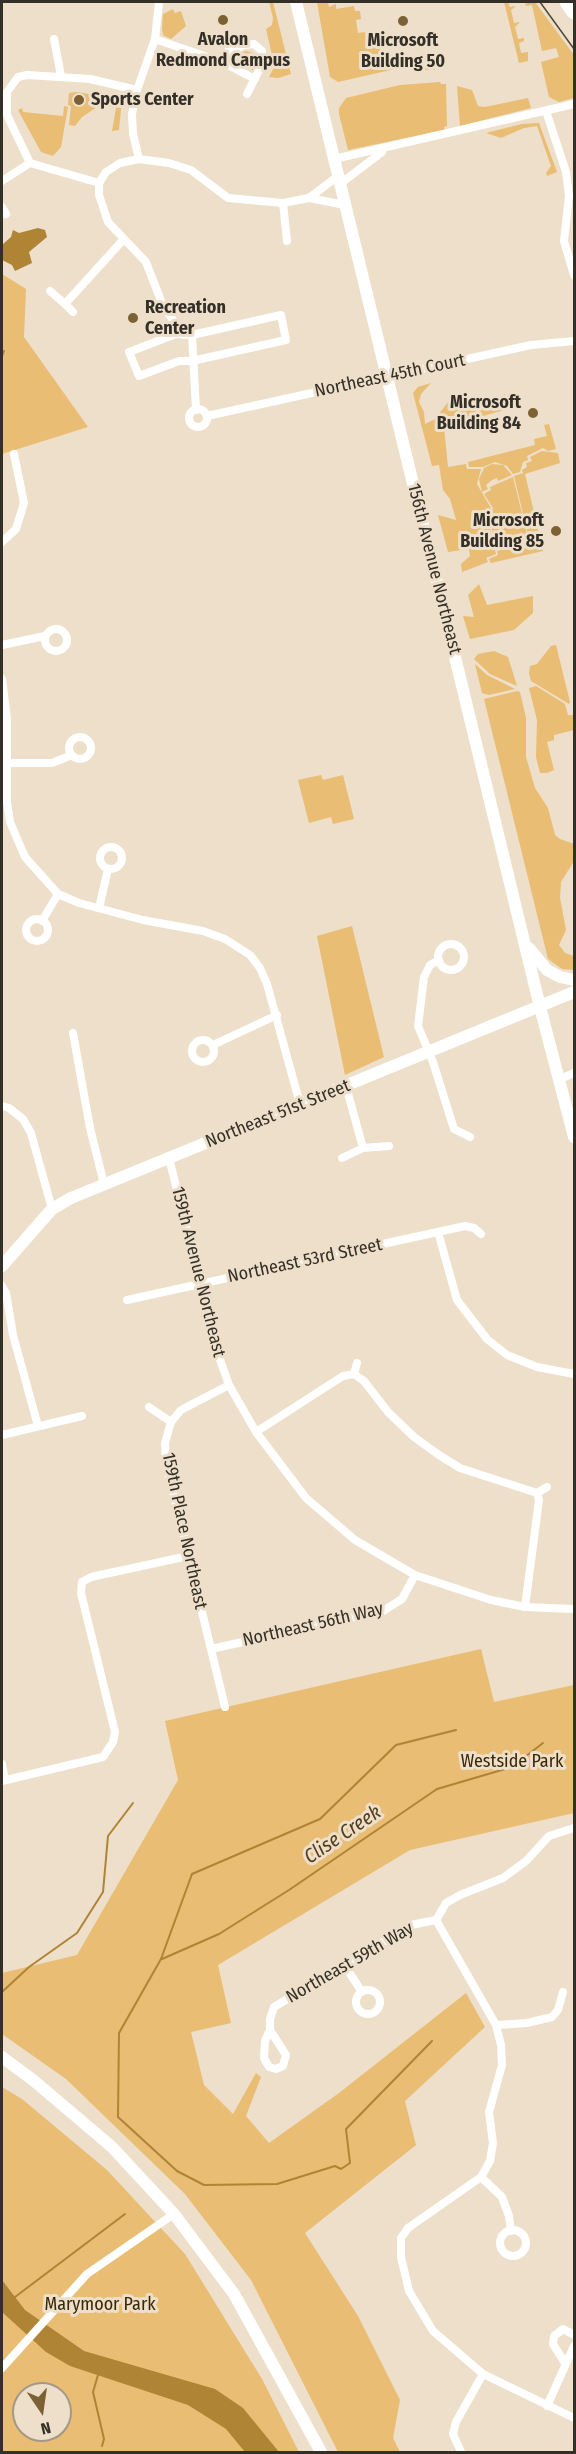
<!DOCTYPE html>
<html>
<head>
<meta charset="utf-8">
<style>
	body { margin:0 }
	#map { position:relative; width:576px; height:2454px; overflow:hidden; background:#eddfc9; font-family:"Fira Sans Condensed",sans-serif }
	canvas { display:block }
	.frame { position:absolute; inset:0; border:3px solid #342f27; pointer-events:none }
	.north { position:absolute; left:12px; top:2382px; width:60px; height:60px; box-sizing:border-box; background:#eddfc9; border:2px solid #a39988; border-radius:50%; rotate:167deg; font-size:16px; font-weight:700; line-height:24px; text-align:center; color:#342f27 }
	.north::after { content:''; display:block; margin:auto; width:21px; height:27px; background:#7c6134; clip-path:polygon(50% 0,100% 100%,50% 72%,0 100%) }
</style>
</head>
<body>
<div id="map">
<canvas width="576" height="2454"></canvas>
<div class="frame"></div>
<div class="north">N</div>
</div>
<script>
const ctx = document.querySelector('canvas').getContext('2d');
ctx.lineJoin = 'round';
function paint(path, color) { ctx.fillStyle = color; ctx.fill(path, 'evenodd'); }
const shape = rows => new Path2D(rows.map(r => 'M' + r).join(''));
function trace(path, color, width, dash) { ctx.strokeStyle = color; ctx.lineWidth = width; ctx.lineCap = dash ? 'butt' : 'round'; ctx.setLineDash(dash || []); ctx.stroke(path); }
function drawText(font, color, halo, rows, align = 'center') {
  ctx.font = font + ' "Fira Sans Condensed",sans-serif'; ctx.lineWidth = 6; ctx.setLineDash([]); ctx.textBaseline = 'middle'; ctx.strokeStyle = halo; ctx.fillStyle = color; for (const [text, x, y, turn = 0] of rows) {
    ctx.save(); ctx.translate(x, y); ctx.rotate((+turn || 0) * Math.PI / 180); ctx.textAlign = isNaN(turn) ? turn : align; if (halo) ctx.strokeText(text, 0, 0); ctx.fillText(text, 0, 0); ctx.restore();
  }
}
const green = shape([
	[269,2,273,2,291,74,278,78,269,77,278,60,272,55,266,29,272,25,273,18],
	[317,2,328,2,329,7,336,4,336,9,354,6,355,11,360,11,361,19,356,20,358,33,365,32,366,41,379,45,385,66,434,67,435,70,395,69,338,82,330,77],
	[504,2,508,2,510,7,516,6,511,10,514,23,520,22,515,27,518,39,524,38,524,41,519,43,521,53,528,52,528,61,519,63],
	[525,2,535,2,574,55,574,98,559,102,549,97,541,62,559,57,556,48,542,51,532,5,526,6],
	[173,9,175,13,181,11,186,26,171,39,163,35,162,29,163,14],
	[246,51,257,54,259,60,253,70,233,62,231,57],
	[440,82,441,84,446,84,447,126,444,127,445,130,348,150,339,114,339,108,346,98,400,85],
	[457,86,472,90,478,106,485,107,528,98,531,108,460,126],
	[76,92,122,99,119,130,112,131,116,108,100,105,82,117,75,126,69,125,71,106,68,105,69,93],
	[64,106,68,107,61,147,53,156,41,152,18,110,22,108,23,112,63,116],
	[539,123,557,172,547,176,546,173,551,166,537,126,524,128,501,138,486,133,522,124],
	[2,274,26,289,24,337,88,427,2,454],
	[431,383,421,394,419,402,424,412,425,424,435,419,452,397,463,403,482,406,495,402,505,394,508,409,444,427,448,467,466,464,467,469,481,469,477,484,492,510,490,528,496,554,486,558,488,562,462,572,461,564,470,556,469,549,448,552,438,515,456,520,450,499,443,490,439,465,432,466,413,393,418,387],
	[549,424,556,449,548,451,543,448,527,456,528,460,523,462,520,472,513,474,507,466,495,462,483,467,469,467,468,462,535,445,534,439,547,436,544,425],
	[542,451,558,453,560,463,525,474,543,551,491,563,489,559,498,555,497,551,530,543,514,476,523,473,522,470,527,467,526,463,532,461,530,457],
	[492,464,503,465,512,475,498,481,497,478,492,480,486,485,488,489,482,492,479,479,484,468],
	[513,477,529,542,496,550,492,530,493,508,484,494,491,490,490,487],
	[479,584,487,605,533,596,533,613,514,630,470,639,463,616,474,617,468,595],
	[556,645,570,702,569,704,531,681,529,673,530,666,537,664,551,646],
	[494,651,508,657,517,686,490,674,474,659,478,654],
	[475,664,487,675,515,689,489,695,482,693],
	[536,686,565,704,568,715,573,715,574,720,574,730,554,735,554,740,547,742,554,770,547,773,540,773,536,757,537,720,529,688],
	[517,691,520,692,526,718,526,757,535,788,548,808,555,835,560,839,574,844,574,861,561,882,560,898,566,930,559,945,565,953,574,956,574,970,562,969,548,959,484,699],
	[321,775,323,780,343,775,354,819,333,824,331,817,309,823,298,780],
	[352,926,384,1057,345,1075,317,936],
	[481,1649,494,1702,574,1685,574,1813,410,1850,218,1965,231,2023,191,2032,204,2085,233,2114,256,2073,261,2077,246,2116,269,2143,339,2093,466,1993,485,2027,405,2101,416,2145,305,2233,358,2316,400,2400,393,2438,400,2452,338,2452,251,2280,185,2194,66,2079,2,2034,2,1973,77,1955,178,1780,165,1721],
	[2,2087,22,2099,107,2170,185,2254,262,2379,299,2452,2,2452],
	[24,2394,60,2394,60,2430,24,2430]
]);
const water = shape([
	[38,228,45,230,47,237,29,252,32,263,15,271,12,265,2,260,2,245,11,237,13,230,19,233],
	[2,2280,25,2310,84,2351,215,2389,243,2408,279,2452,245,2452,226,2429,188,2405,70,2366,46,2352,2,2312]
]);
const stream = shape([
	[2,356,4,351],
	[162,1959,219,1934,289,1890,437,1789,512,1767,543,1743],
	[2,1992,29,1967,77,1933,103,1892,108,1836,133,1803],
	[432,2041,346,2129,350,2163,341,2169,335,2166,277,2184,204,2185,177,2171,118,2117,119,2033,161,1959,192,1874,320,1819,396,1745,456,1730],
	[15,2297,125,2214],
	[98,2375,93,2392,104,2439,102,2446]
]);
const street = shape([
	[54,39,61,76],
	[155,39,222,62,255,79],
	[222,62,227,52,245,45,254,44,262,51,262,64,247,94],
	[546,111,566,172,569,196,564,241,574,275],
	[139,159,133,134,132,114,137,90,155,39,159,2],
	[334,159,574,104],
	[30,163,7,115,7,92,18,77,27,75,90,79,137,90],
	[2,181,30,163,99,183],
	[340,184,382,152],
	[309,198,338,176],
	[283,203,287,241],
	[2,207,6,214],
	[50,291,65,304,123,240],
	[65,304,73,312],
	[281,315,286,340,192,361,179,361,139,376,129,352,176,334,192,335,281,315],
	[184,335,163,306,146,262,108,222,99,195,99,183,106,172,120,163,139,159,169,163,191,170,228,198,283,203,309,198,345,205],
	[192,335,196,410],
	'189 418a9 9 0 1 1 18 0a9 9 0 1 1-18 0Z',
	[207,416,531,345,574,341],
	[2,542,16,529,24,503,14,454],
	'45 640a11 11 0 1 1 22 0a11 11 0 1 1-22 0Z',
	[2,645,45,636],
	[2,679,7,719,7,802,10,822,25,857,58,894,79,903,143,920,203,931,225,939,250,955,260,968,267,984,300,1104],
	'69 748a11 11 0 1 1 22 0a11 11 0 1 1-22 0Z',
	[8,763,52,763,72,755],
	'100 858a11 11 0 1 1 22 0a11 11 0 1 1-22 0Z',
	[99,908,108,869],
	'26 930a11 11 0 1 1 22 0a11 11 0 1 1-22 0Z',
	[42,921,58,894],
	'438 957a13 13 0 1 1 26 0a13 13 0 1 1-26 0Z',
	[439,960,430,965,424,977,418,1026,433,1062,454,1129,470,1137],
	[73,1033,90,1128,104,1184],
	'192 1051a11 11 0 1 1 22 0a11 11 0 1 1-22 0Z',
	[213,1045,277,1015],
	[560,1079,574,1073],
	[346,1086,363,1148],
	[2,1106,9,1108,23,1119,31,1133,52,1209],
	[169,1158,218,1354,229,1385,256,1432,306,1498,355,1540,415,1575],
	[342,1158,363,1148,389,1146],
	[438,1232,457,1300,487,1339,507,1355,537,1367,574,1374],
	[2,1286,6,1293,13,1335,38,1426],
	[127,1300,465,1226,474,1228,481,1234],
	[354,1374,364,1381,388,1412,414,1437,439,1455,460,1468,537,1493],
	[354,1374,357,1363],
	[149,1407,171,1422],
	[256,1432,343,1376,354,1374],
	[2,1435,82,1416],
	[537,1493,547,1487],
	[82,1582,91,1577,188,1556],
	[525,1607,539,1500,537,1493],
	[211,1649,383,1611,402,1599,415,1575,491,1600,525,1607,574,1609],
	[225,1707,166,1463,165,1443,171,1422,181,1410,229,1385],
	[2,1764,5,1780],
	[2,1781,103,1757,113,1742,115,1732,81,1593,82,1582],
	[436,1920,496,2025,501,2045,502,2065,489,2112,493,2143,490,2161,481,2177,408,2228,401,2238,401,2257,409,2291,433,2331,483,2374,574,2418],
	[345,1966,362,1992],
	'356 2002a12 12 0 1 1 24 0a12 12 0 1 1-24 0Z',
	[496,2025,527,2023,552,2017,558,2010,563,1992],
	[270,2030,270,2019,274,2007,411,1925,436,1920,446,1903,460,1895,503,1878,526,1861,549,1836,574,1828],
	[270,2030,286,2055,283,2066,276,2069,269,2067,264,2058,265,2041,270,2030],
	[481,2177,502,2197,509,2216,511,2231],
	'500 2243a13 13 0 1 1 26 0a13 13 0 1 1-26 0Z',
	[565,2363,553,2344,554,2336,563,2329,574,2335],
	[2,2368,87,2274,174,2214],
	[547,2406,574,2346],
	[461,2452,453,2434,456,2422,483,2374]
]);
const secondary = shape([
	[296,2,540,1007,574,1137],
	[529,948,547,970,560,977,574,980],
	[2,1266,52,1209,71,1198,574,992],
	[2,2057,33,2080,112,2147,174,2214,234,2294,321,2452]
]);
const highway = shape([
	[567,2,574,12]
]);
const tram = shape([
	[540,2,574,49]
]);
const markers = [
	[223,20,6,"#7c6134"],
	[403,21,6,"#7c6134"],
	[79,100,6,"#7c6134"],
	[133,318,6,"#7c6134"],
	[533,413,6,"#7c6134"],
	[556,531,6,"#7c6134"]
];
const poiNames = [
	["Avalon",223,40],
	["Redmond Campus",223,61],
	["Microsoft",403,41],
	["Building 50",403,62],
	["Sports Center",91,100,"left"],
	["Recreation",145,308,"left"],
	["Center",145,329,"left"],
	["Microsoft",521,403,"right"],
	["Building 84",521,424,"right"],
	["Microsoft",544,521,"right"],
	["Building 85",544,542,"right"]
];
const streetNames = [
	["Northeast 45th Court",390,376,-12],
	["156th Avenue Northeast",434,569,76],
	["Northeast 51st Street",278,1114,-22],
	["Northeast 53rd Street",305,1261,-12],
	["159th Avenue Northeast",198,1272,76],
	["159th Place Northeast",184,1531,78],
	["Northeast 56th Way",313,1625,-13],
	["Northeast 59th Way",350,1963,-30]
];
const parkNames = [
	["Westside Park",512,1762],
	["Marymoor Park",100,2305]
];
const waterNames = [
	["Clise Creek",343,1835,-34]
];
paint(green, '#e9bd73');
paint(water, '#af8435');
trace(stream, '#af8435', 2);
trace(street, '#fff', 8);
trace(secondary, '#fff', 12);
trace(highway, '#fff', 15);
trace(tram, '#4f483e', 1.5);
for (const [x, y, r, color] of markers) { const dot = new Path2D(); dot.arc(x, y, r, 0, 2 * Math.PI); ctx.fillStyle = color; ctx.fill(dot); trace(dot, '#eddfc9', 2); }
drawText('bold 18px', '#342f27', '#eddfc9', poiNames);
drawText('18px', '#342f27', '#eddfc9', streetNames);
drawText('18px', '#3a2805', '#eddfc9', parkNames);
drawText('italic 20px', '#513e1d', '#eddfc9', waterNames);
</script>
</body>
</html>
